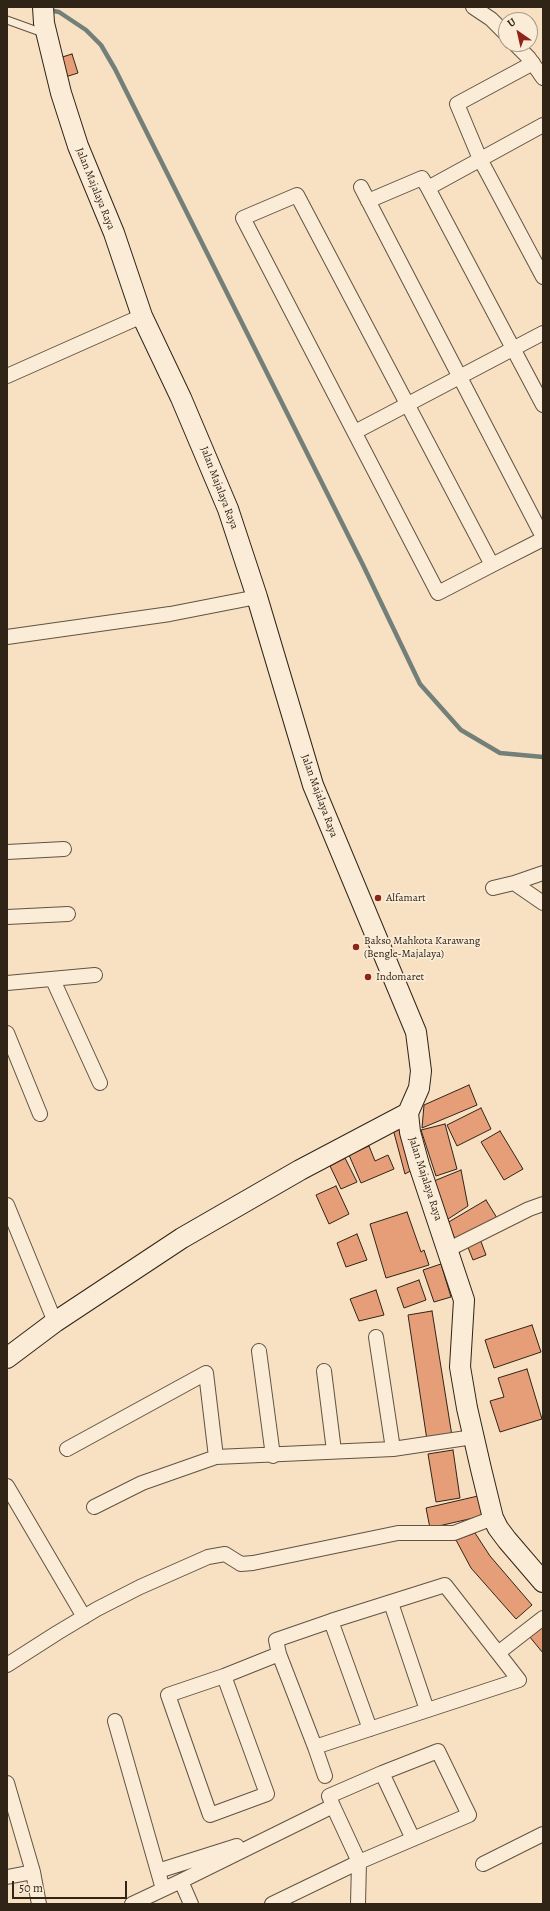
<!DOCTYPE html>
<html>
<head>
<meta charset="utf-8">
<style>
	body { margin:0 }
	#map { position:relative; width:550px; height:1911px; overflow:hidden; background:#f7e1c2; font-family:Alegreya,serif }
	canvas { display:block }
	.frame { position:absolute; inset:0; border:8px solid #302417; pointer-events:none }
	.north { position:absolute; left:498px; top:12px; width:40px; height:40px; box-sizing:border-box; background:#faecd7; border:1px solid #a99c8a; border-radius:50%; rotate:326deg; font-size:11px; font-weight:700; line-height:16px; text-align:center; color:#302417 }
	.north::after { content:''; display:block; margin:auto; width:14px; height:18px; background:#8f2418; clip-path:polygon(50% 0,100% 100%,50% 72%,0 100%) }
	.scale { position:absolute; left:12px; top:1881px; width:115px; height:18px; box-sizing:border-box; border:2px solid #302417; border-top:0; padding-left:5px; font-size:12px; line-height:14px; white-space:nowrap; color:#302417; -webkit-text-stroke:3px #faecd7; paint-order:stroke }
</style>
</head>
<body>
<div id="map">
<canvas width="550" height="1911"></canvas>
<div class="frame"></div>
<div class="north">U</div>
<div class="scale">50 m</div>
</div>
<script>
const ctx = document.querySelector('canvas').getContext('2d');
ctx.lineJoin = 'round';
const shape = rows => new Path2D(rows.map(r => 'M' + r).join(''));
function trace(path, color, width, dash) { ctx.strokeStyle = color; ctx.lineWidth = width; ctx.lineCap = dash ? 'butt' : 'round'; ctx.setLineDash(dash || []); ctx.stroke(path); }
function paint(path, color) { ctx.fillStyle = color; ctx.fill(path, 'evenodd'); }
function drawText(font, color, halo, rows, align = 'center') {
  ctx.font = font + ' Alegreya,serif'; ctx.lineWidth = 3.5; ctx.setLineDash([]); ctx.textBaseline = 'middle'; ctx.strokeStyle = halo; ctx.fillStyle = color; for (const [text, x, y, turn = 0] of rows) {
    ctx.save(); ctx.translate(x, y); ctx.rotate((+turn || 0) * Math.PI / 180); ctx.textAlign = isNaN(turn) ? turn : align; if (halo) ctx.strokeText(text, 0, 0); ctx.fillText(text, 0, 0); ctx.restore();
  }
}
const stream = shape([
	[49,10,59,12,86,30,101,45,115,69,363,565,420,684,461,730,500,753,543,757]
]);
const building = shape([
	[72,54,78,73,62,78,56,59,72,54],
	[469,1085,477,1105,422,1128,424,1105,469,1085],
	[481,1108,491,1129,457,1146,447,1125,481,1108],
	[445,1124,457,1169,436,1176,421,1130,445,1124],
	[402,1126,414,1169,405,1174,393,1129,402,1126],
	[500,1131,523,1169,504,1180,481,1142,500,1131],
	[369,1146,375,1161,388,1155,394,1169,361,1183,349,1155,369,1146],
	[345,1158,357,1182,341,1189,330,1166,345,1158],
	[461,1170,468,1206,445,1221,434,1181,461,1170],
	[336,1186,349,1214,329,1224,316,1195,336,1186],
	[486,1200,497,1218,456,1241,447,1223,486,1200],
	[407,1212,421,1252,424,1250,429,1265,386,1278,370,1224,407,1212],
	[357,1234,367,1260,346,1267,337,1243,357,1234],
	[480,1239,486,1255,473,1260,467,1245,480,1239],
	[441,1264,451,1297,434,1302,423,1270,441,1264],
	[419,1280,426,1300,404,1308,397,1288,419,1280],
	[376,1290,384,1315,359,1321,350,1299,376,1290],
	[432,1311,452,1436,427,1440,408,1315,432,1311],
	[532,1325,541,1352,494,1368,485,1340,532,1325],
	[527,1369,542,1419,500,1432,490,1401,504,1397,498,1378,527,1369],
	[453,1450,460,1498,436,1502,428,1454,453,1450],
	[478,1496,482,1516,430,1528,426,1508,478,1496],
	[475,1533,490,1556,532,1605,516,1619,471,1568,456,1540,475,1533],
	[543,1625,543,1653,529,1636,543,1625]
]);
const lane = shape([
	[7,20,43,33]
]);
const street = shape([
	[473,7,491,19,506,34],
	[515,44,529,58,543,78],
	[533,63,457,104,480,159,543,277],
	[543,125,428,188,543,405],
	[361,187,543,537],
	[368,201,422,178,428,188],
	[7,376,142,316],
	[355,432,543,333],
	[492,565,297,195,243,218,438,593,492,565,543,539],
	[7,637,170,614,257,597],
	[7,852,64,849],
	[543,873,514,883,543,903],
	[493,888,514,883],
	[7,917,68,914],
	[53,980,100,1083],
	[7,983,95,975],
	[7,1033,40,1114],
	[7,1205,55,1322],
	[449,1249,529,1209,543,1204],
	[376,1337,393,1449],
	[259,1351,273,1456],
	[324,1371,334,1451],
	[67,1449,206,1373,216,1457],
	[7,1486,84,1617],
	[94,1507,142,1483,216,1457,393,1449,473,1437],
	[391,1603,427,1710],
	[331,1621,370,1729],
	[7,1665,57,1633,97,1609,140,1587,208,1557,225,1554,241,1564,253,1563,398,1533,454,1533,493,1518],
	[224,1676,267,1794,210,1815,168,1695,224,1676,279,1654],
	[115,1721,163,1889],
	[315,1747,279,1654,276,1640,331,1621,445,1585,498,1653],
	[382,1773,413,1839],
	[325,1776,315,1747,519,1680,498,1653,543,1618],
	[7,1783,33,1872,39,1904],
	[483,1864,543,1834],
	[158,1871,237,1846],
	[7,1877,33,1872],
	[181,1881,333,1806,359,1862,358,1904],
	[132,1904,181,1881,191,1904],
	[272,1904,359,1862,469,1815,438,1751,382,1773,329,1796,333,1806]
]);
const secondary = shape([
	[43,7,44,23,61,93,78,146,114,233,142,316,181,398,228,509,257,597,313,785,416,1032,421,1071,419,1088,408,1113,410,1132,419,1165,464,1300,460,1367,467,1408,481,1469,493,1518,498,1528,507,1540,543,1582],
	[7,1358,55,1322,182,1238,300,1170,408,1113]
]);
const markers = [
	[378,898,4,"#8f2418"],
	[356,947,4,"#8f2418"],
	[368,977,4,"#8f2418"]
];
const streetNames = [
	["Jalan Majalaya Raya",95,189,68],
	["Jalan Majalaya Raya",219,488,69],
	["Jalan Majalaya Raya",319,796,70],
	["Jalan Majalaya Raya",425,1179,72]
];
const poiNames = [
	["Alfamart",386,898],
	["Bakso Mahkota Karawang",364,941],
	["(Bengle-Majalaya)",364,954],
	["Indomaret",376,977]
];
trace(stream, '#737f79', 4.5);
paint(building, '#e69e79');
trace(building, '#302417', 1);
trace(lane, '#625342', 9);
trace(street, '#625342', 16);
trace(secondary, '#302417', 22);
trace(lane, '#faecd7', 7);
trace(street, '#faecd7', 14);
trace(secondary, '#faecd7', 20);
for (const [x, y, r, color] of markers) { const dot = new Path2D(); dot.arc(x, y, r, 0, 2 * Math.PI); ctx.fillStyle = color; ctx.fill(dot); trace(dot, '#faecd7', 1.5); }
drawText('11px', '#302417', '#faecd7', streetNames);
drawText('11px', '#302417', '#faecd7', poiNames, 'left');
</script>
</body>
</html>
